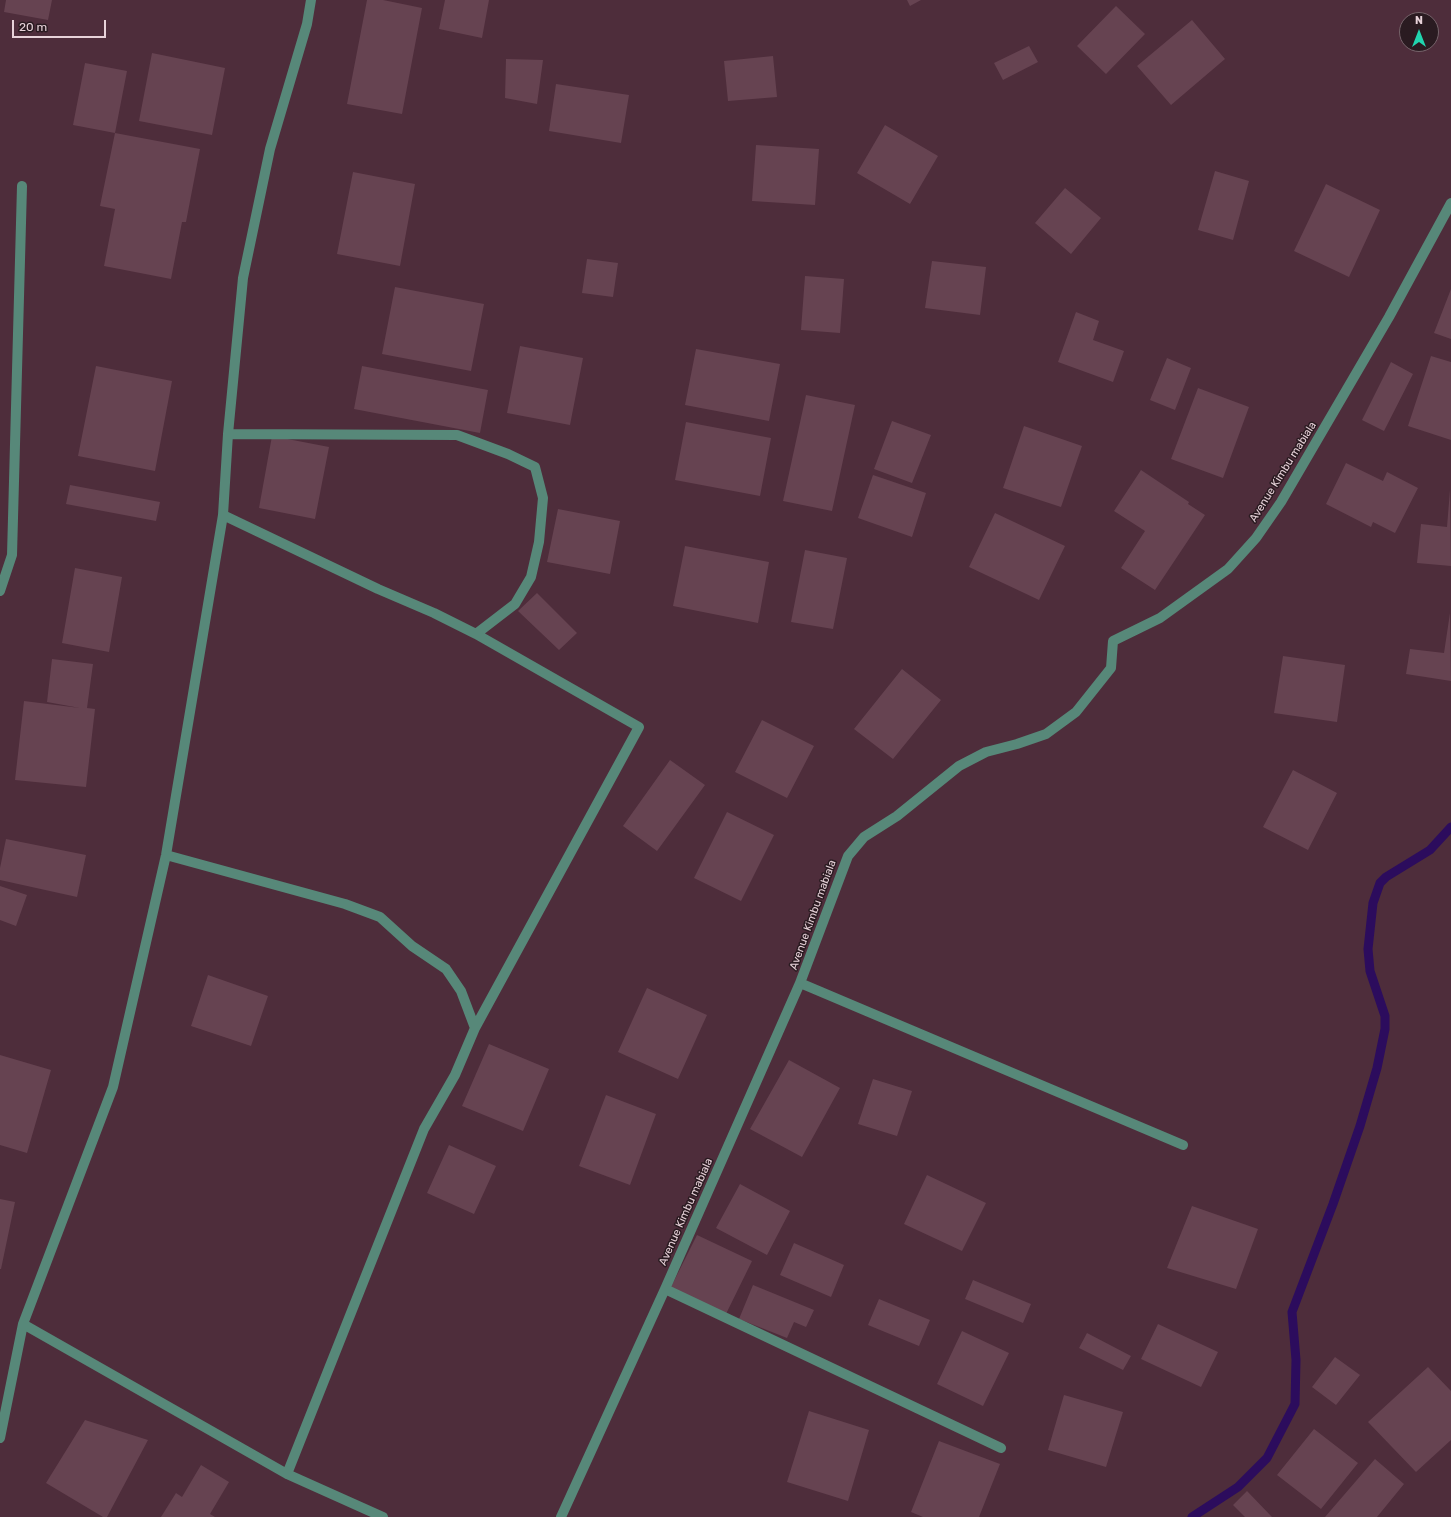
<!DOCTYPE html>
<html>
<head>
<meta charset="utf-8">
<style>
	body { margin:0 }
	#map { position:relative; width:1451px; height:1517px; overflow:hidden; background:#4e2d3b; font-family:Rubik,sans-serif }
	canvas { display:block }
	.north { position:absolute; left:1399px; top:12px; width:40px; height:40px; box-sizing:border-box; background:#2a1b21; border:1px solid #76646b; border-radius:50%; rotate:0deg; font-size:11px; font-weight:700; line-height:16px; text-align:center; color:#e7d2d9 }
	.north::after { content:''; display:block; margin:auto; width:14px; height:18px; background:#21d5af; clip-path:polygon(50% 0,100% 100%,50% 72%,0 100%) }
	.scale { position:absolute; left:12px; top:20px; width:94px; height:18px; box-sizing:border-box; border:2px solid #e7d2d9; border-top:0; padding-left:5px; font-size:12px; line-height:14px; white-space:nowrap; color:#e7d2d9; -webkit-text-stroke:3px #2a1b21; paint-order:stroke }
</style>
</head>
<body>
<div id="map">
<canvas width="1451" height="1517"></canvas>
<div class="north">N</div>
<div class="scale">20 m</div>
</div>
<script>
const ctx = document.querySelector('canvas').getContext('2d');
ctx.lineJoin = 'round';
const shape = rows => new Path2D(rows.map(r => 'M' + r).join(''));
function trace(path, color, width, dash) { ctx.strokeStyle = color; ctx.lineWidth = width; ctx.lineCap = dash ? 'butt' : 'round'; ctx.setLineDash(dash || []); ctx.stroke(path); }
function paint(path, color) { ctx.fillStyle = color; ctx.fill(path, 'evenodd'); }
function drawText(font, color, halo, rows, align = 'center') {
  ctx.font = font + ' Rubik,sans-serif'; ctx.lineWidth = 3; ctx.setLineDash([]); ctx.textBaseline = 'middle'; ctx.strokeStyle = halo; ctx.fillStyle = color; for (const [text, x, y, turn = 0] of rows) {
    ctx.save(); ctx.translate(x, y); ctx.rotate((+turn || 0) * Math.PI / 180); ctx.textAlign = isNaN(turn) ? turn : align; if (halo) ctx.strokeText(text, 0, 0); ctx.fillText(text, 0, 0); ctx.restore();
  }
}
const stream = shape([
	[1192,1517,1238,1487,1267,1458,1295,1404,1296,1360,1292,1312,1333,1204,1360,1126,1377,1068,1385,1029,1385,1016,1370,971,1368,949,1373,903,1380,883,1386,877,1430,850,1451,827]
]);
const building = shape([
	[6,0,52,0,48,20,4,12],
	[367,0,383,0,422,8,402,114,347,104],
	[445,0,489,0,482,38,439,29],
	[907,0,921,0,910,6],
	[1116,6,1145,34,1106,74,1077,46],
	[1192,20,1225,59,1171,105,1137,66],
	[1029,46,1038,62,1003,80,994,63],
	[152,53,225,68,212,135,139,121],
	[773,56,777,97,728,101,724,61],
	[506,59,543,60,537,104,505,98],
	[85,63,127,71,115,133,73,125],
	[556,84,629,95,621,143,549,131],
	[885,125,938,156,910,204,857,173],
	[115,133,200,149,186,222,182,222,171,279,104,266,115,209,100,206],
	[756,145,819,149,815,205,752,201],
	[1215,171,1249,181,1233,240,1198,230],
	[353,172,415,184,400,266,337,254],
	[1326,184,1380,210,1349,277,1294,251],
	[1065,188,1101,218,1071,254,1035,223],
	[587,259,618,263,613,297,582,293],
	[932,261,986,267,980,315,925,308],
	[805,276,844,279,840,333,801,330],
	[395,287,484,304,471,371,382,354],
	[1451,289,1451,339,1434,333],
	[1076,312,1099,321,1093,340,1124,351,1113,382,1058,362],
	[520,346,583,358,570,425,507,413],
	[696,349,780,364,769,421,685,405],
	[1431,356,1451,362,1451,440,1408,426],
	[1167,358,1191,368,1175,410,1150,400],
	[1391,362,1413,374,1384,431,1362,420],
	[96,366,172,381,155,471,78,456],
	[362,366,488,390,480,433,354,409],
	[1198,388,1249,407,1223,478,1171,459],
	[806,395,855,405,832,511,783,501],
	[892,421,931,435,912,483,874,469],
	[686,422,771,438,760,496,675,480],
	[1024,426,1082,446,1061,507,1003,488],
	[272,436,329,447,315,519,259,508],
	[1346,463,1383,481,1387,472,1418,488,1395,533,1373,522,1371,527,1326,504],
	[1141,470,1189,502,1188,504,1205,515,1155,590,1121,568,1145,531,1114,511],
	[873,475,926,493,912,537,858,518],
	[70,485,160,502,156,521,66,504],
	[1450,490,1451,566,1417,563,1421,524,1447,527],
	[558,509,620,521,610,574,547,562],
	[995,513,1065,546,1039,600,969,567],
	[685,546,769,562,758,623,673,606],
	[805,550,847,558,833,629,791,622],
	[75,568,122,577,109,652,62,643],
	[537,593,577,633,559,650,518,611],
	[1450,613,1451,681,1406,674,1410,649,1444,653],
	[1283,656,1345,665,1337,722,1274,713],
	[52,659,93,664,87,708,95,709,86,787,15,780,24,701,80,708,47,702],
	[902,669,941,700,893,759,854,729],
	[762,720,814,746,787,798,735,772],
	[670,760,705,785,657,851,623,826],
	[1293,770,1337,793,1308,850,1263,827],
	[727,812,774,835,741,901,694,878],
	[6,839,86,855,77,897,0,880,0,868],
	[0,886,27,895,16,926,0,920],
	[208,975,268,996,251,1046,191,1026],
	[647,988,707,1015,678,1079,618,1052],
	[489,1044,549,1069,523,1131,462,1106],
	[0,1055,51,1070,27,1153,0,1145],
	[789,1060,840,1088,802,1157,750,1129],
	[873,1079,912,1091,897,1136,858,1124],
	[606,1095,656,1114,630,1185,579,1166],
	[449,1145,496,1166,474,1214,427,1193],
	[927,1175,986,1203,962,1251,904,1224],
	[740,1184,790,1211,767,1255,716,1228],
	[0,1199,15,1202,1,1269,0,1269],
	[1192,1206,1258,1229,1236,1289,1167,1268],
	[697,1235,752,1261,725,1316,670,1289],
	[794,1243,844,1265,831,1297,780,1275],
	[973,1280,1031,1304,1023,1323,965,1299],
	[753,1285,814,1310,806,1327,794,1322,787,1338,739,1319],
	[879,1299,930,1320,919,1346,868,1325],
	[1158,1324,1218,1352,1201,1387,1141,1359],
	[962,1331,1009,1353,983,1406,937,1384],
	[1087,1333,1131,1356,1123,1370,1079,1348],
	[1335,1357,1360,1375,1336,1405,1312,1387],
	[1428,1367,1451,1391,1451,1440,1416,1472,1368,1422],
	[1064,1395,1123,1412,1106,1467,1048,1450],
	[809,1411,869,1430,848,1501,787,1482],
	[85,1420,148,1440,107,1517,103,1517,46,1483],
	[1314,1429,1358,1463,1321,1509,1277,1475],
	[939,1441,1000,1464,979,1517,923,1517,911,1512],
	[1375,1459,1404,1484,1377,1517,1325,1517],
	[201,1465,229,1482,210,1514,215,1517,161,1517,176,1493,182,1497],
	[1247,1491,1272,1517,1245,1517,1233,1505]
]);
const minor = shape([
	[223,515,378,589,434,613,476,634,515,604,531,577,539,542,543,498,535,467,508,454,457,435,228,434],
	[0,591,12,555,22,186],
	[166,855,345,904,380,917,412,946,446,969,461,991,475,1028,455,1075,424,1129,287,1474],
	[800,983,1183,1145],
	[475,1028,639,727,476,634],
	[665,1289,1001,1448],
	[23,1324,287,1474,383,1517],
	[0,1438,23,1324,113,1087,166,855,223,515,228,434,243,278,270,149,307,24,311,0],
	[561,1517,665,1289,800,983,848,856,864,837,897,816,959,766,986,752,1017,744,1046,734,1076,712,1111,668,1113,641,1160,618,1228,569,1256,538,1281,502,1389,317,1451,203]
]);
const streetNames = [
	["Avenue Kimbu mabiala",1283,472,-58],
	["Avenue Kimbu mabiala",813,915,-70],
	["Avenue Kimbu mabiala",686,1212,-66]
];
trace(stream, '#2c0c5d', 9);
paint(building, '#664351');
trace(minor, '#578879', 10);
drawText('11px', '#e7d2d9', '#2a1b21', streetNames);
</script>
</body>
</html>
